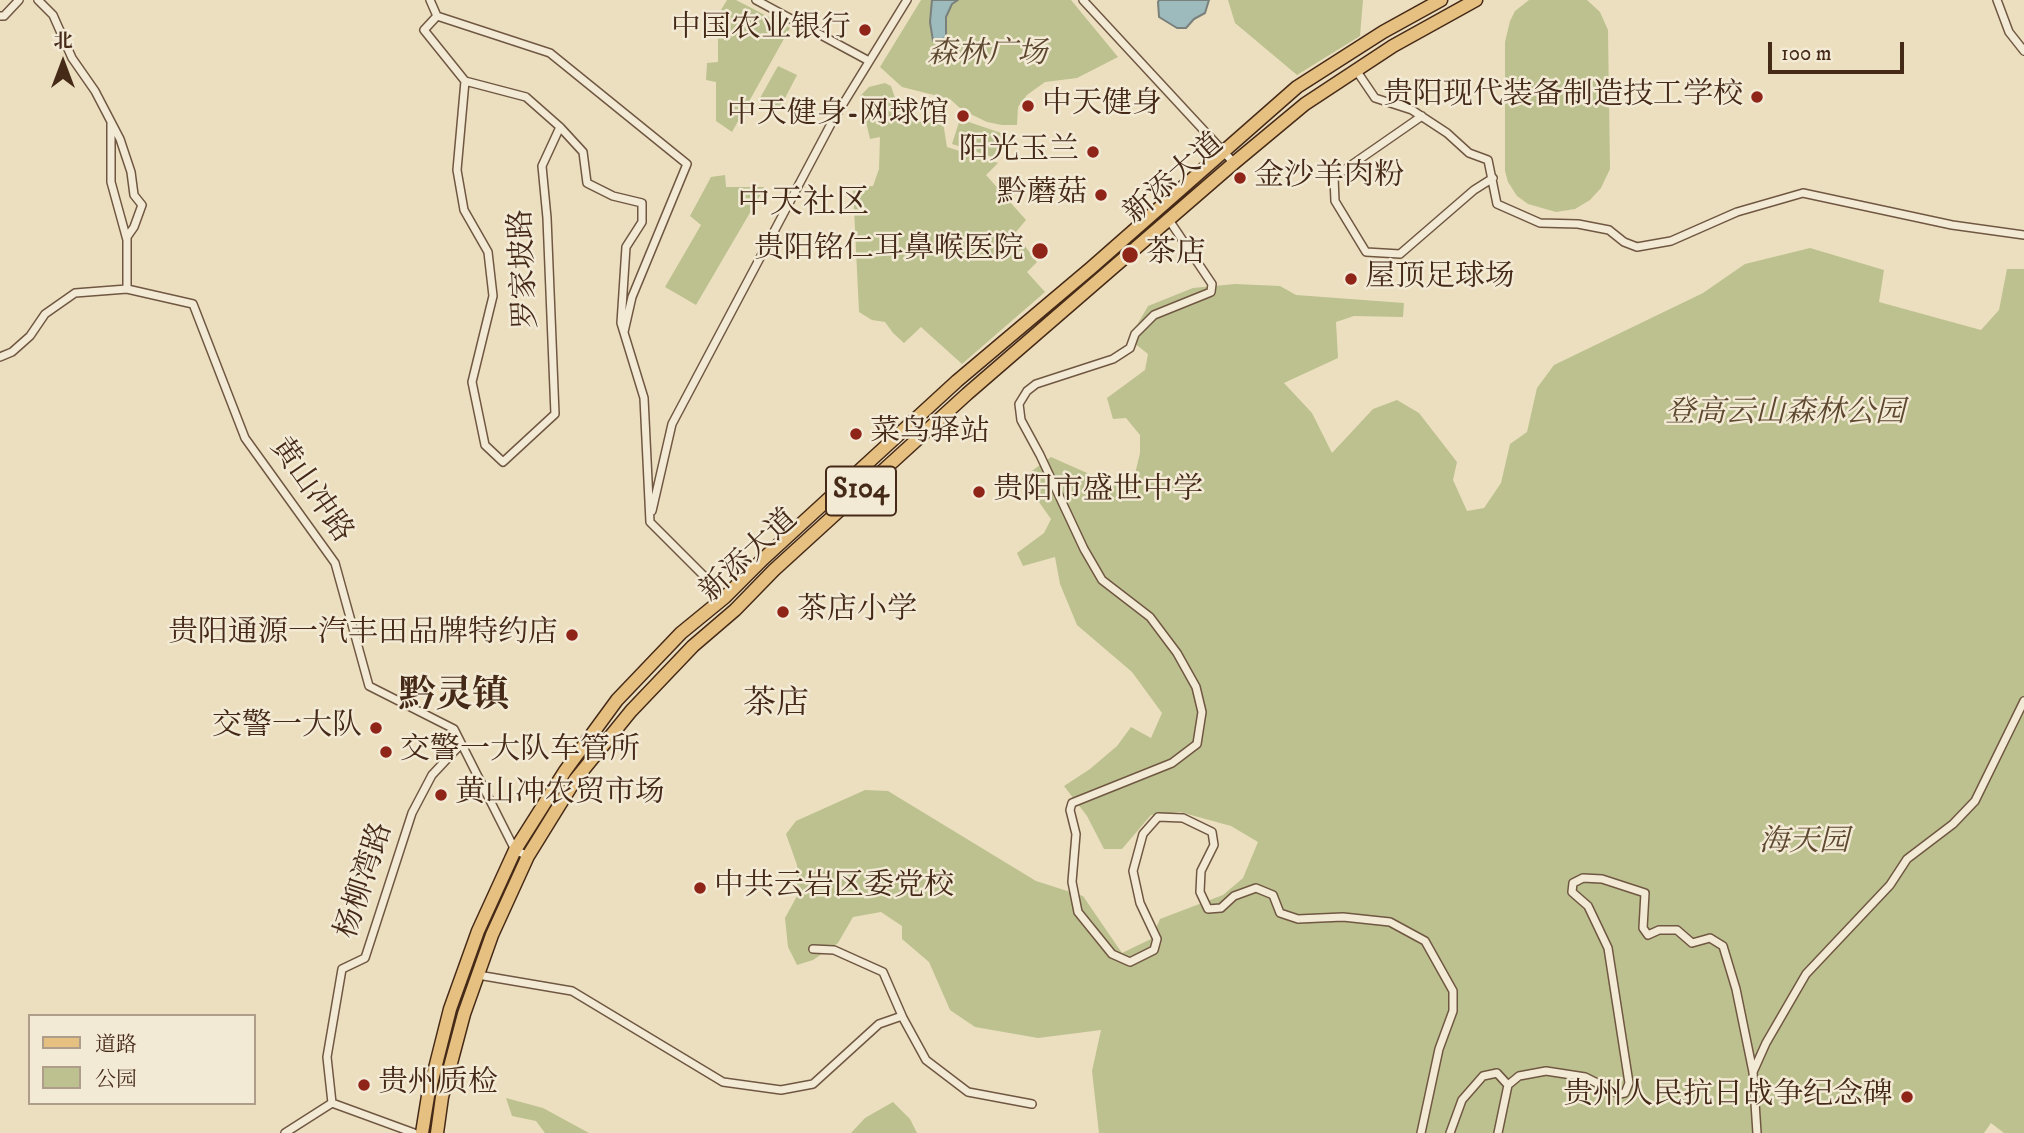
<!DOCTYPE html>
<html>
<head>
<meta charset="utf-8">
<style>
	body { margin:0 }
	#map { position:relative; width:2024px; height:1133px; overflow:hidden; background:#ecdfbf; font-family:"IM FELL DW Pica","Noto Serif SC",serif }
	canvas { display:block }
	.legend { position:absolute; left:28px; top:1014px; width:228px; height:91px; box-sizing:border-box; background:#f3ead5; border:2px solid #ae9d89; margin:0; padding:9px 12px; list-style:none; font-size:21px; color:#462a18 }
	.legend li { display:flex; align-items:center; gap:14px; height:35px }
	.legend b { width:35px; border:2px solid #ae9d89 }
	.north { position:absolute; left:28px; top:28px; width:70px; height:70px; -webkit-text-stroke:5px #f3ead5; paint-order:stroke; rotate:0deg; font-size:19px; font-weight:700; line-height:28px; text-align:center; color:#462a18 }
	.north::after { content:''; display:block; margin:auto; width:24px; height:32px; background:#462a18; clip-path:polygon(50% 0,100% 100%,50% 72%,0 100%) }
	.scale { position:absolute; left:1768px; top:42px; width:136px; height:32px; box-sizing:border-box; border:4px solid #462a18; border-top:0; padding-left:9px; font-size:21px; line-height:24px; white-space:nowrap; color:#462a18; -webkit-text-stroke:5px #f3ead5; paint-order:stroke }
</style>
</head>
<body>
<div id="map">
<canvas width="2024" height="1133"></canvas>
<ul class="legend">
<li><b style="height:9px;background:#e6c080"></b>道路</li>
<li><b style="height:19px;background:#bcc18f"></b>公园</li>
</ul>
<div class="north">北</div>
<div class="scale">100 m</div>
</div>
<script>
const ctx = document.querySelector('canvas').getContext('2d');
ctx.lineJoin = 'round';
function paint(path, color) { ctx.fillStyle = color; ctx.fill(path, 'evenodd'); }
const shape = rows => new Path2D(rows.map(r => 'M' + r).join(''));
function trace(path, color, width, dash) { ctx.strokeStyle = color; ctx.lineWidth = width; ctx.lineCap = dash ? 'butt' : 'round'; ctx.setLineDash(dash || []); ctx.stroke(path); }
function drawText(font, color, halo, rows, align = 'center') {
  ctx.font = font + ' "IM FELL DW Pica","Noto Serif SC",serif'; ctx.lineWidth = 5; ctx.setLineDash([]); ctx.textBaseline = 'middle'; ctx.strokeStyle = halo; ctx.fillStyle = color; for (const [text, x, y, turn = 0] of rows) {
    ctx.save(); ctx.translate(x, y); ctx.rotate((+turn || 0) * Math.PI / 180); ctx.textAlign = isNaN(turn) ? turn : align; if (halo) ctx.strokeText(text, 0, 0); ctx.fillText(text, 0, 0); ctx.restore();
  }
}
const green = shape([
	[727,0,736,0,790,28,732,132,716,121,716,82,706,80,707,63,718,62,718,27,713,23],
	[921,0,1071,0,1118,57,1077,78,1045,82,1027,95,1018,107,1017,125,1002,125,987,122,962,110,950,99,902,87,880,67],
	[1228,0,1363,0,1360,36,1297,75,1235,23],
	[1529,0,1587,0,1600,12,1608,30,1610,169,1601,188,1590,200,1575,209,1556,212,1528,204,1517,196,1508,182,1505,171,1505,42,1510,21,1515,11],
	[778,66,797,75,780,108,760,98],
	[885,83,891,86,897,104,911,100,918,122,942,116,947,147,998,163,986,175,1026,220,1015,233,1037,262,1027,272,1045,292,962,364,921,327,904,343,893,333,885,322,872,320,859,312,853,188,873,186,879,169,880,137,870,139,860,96,869,87],
	[960,119,1007,135,999,159,952,144],
	[725,175,726,187,765,187,696,305,665,287,701,225,690,216,711,177],
	[1810,248,1884,270,1879,302,1981,330,1999,310,2007,269,2024,269,2024,1133,2004,1133,1991,1123,1984,1133,1099,1133,1092,1071,1101,1030,1038,1038,975,1027,950,1010,929,962,902,939,902,926,881,912,853,917,838,943,813,960,797,965,788,947,785,918,797,896,797,865,786,834,796,821,865,790,888,791,1036,881,1083,896,1122,953,1151,939,1160,919,1223,895,1243,878,1258,842,1231,826,1180,812,1151,815,1122,849,1104,849,1087,816,1064,786,1090,769,1117,746,1131,727,1151,738,1162,713,1132,672,1077,625,1060,584,1055,557,1023,566,1017,553,1044,533,1051,519,1022,478,1051,457,1123,489,1134,478,1140,453,1140,435,1126,418,1113,419,1107,398,1145,370,1148,354,1129,339,1148,306,1193,288,1235,284,1280,286,1296,295,1404,303,1403,317,1354,316,1336,322,1338,358,1284,383,1312,413,1332,453,1373,409,1397,400,1419,413,1457,462,1453,480,1467,511,1484,508,1501,483,1510,444,1527,432,1537,388,1554,365,1703,293,1745,264],
	[506,1098,543,1108,589,1133,545,1133,536,1121,512,1116],
	[893,1102,910,1119,917,1133,851,1133,865,1118]
]);
const water = shape([
	[932,0,958,0,952,4,946,17,946,38,933,41,930,22,932,0],
	[1159,0,1209,0,1205,13,1194,19,1186,28,1177,28,1159,17,1158,2,1159,0]
]);
const minor = shape([
	[38,0,53,15,72,58,95,91,120,139,131,172,134,195,142,205,134,227,127,237,127,289],
	[430,0,437,16,550,53,687,164,632,297,624,332],
	[756,0,869,61],
	[1083,0,1234,163],
	[1997,0,2009,32,2024,51],
	[0,16,4,16,19,0],
	[437,16,424,30,465,81,457,170,464,210,488,252,493,296,472,382,485,445,503,462,555,414,547,218,542,166,560,127,583,152,587,183,613,196,642,203,642,222,626,247,621,323,644,398,650,522,725,597],
	[1356,70,1375,98,1412,110,1447,133,1469,153,1488,160,1497,204,1540,223,1578,224,1609,230,1624,242,1637,247,1671,241,1737,212,1803,193,1952,225,2024,235],
	[465,81,526,97,560,127],
	[1422,116,1334,177,1335,201,1366,252,1400,254,1474,190,1493,178],
	[111,124,111,182,127,240],
	[1169,220,1212,284,1211,292,1154,315,1135,334,1130,348,1113,359,1036,384,1027,391,1019,404,1021,420,1040,455,1084,549,1102,580,1150,617,1177,653,1196,687,1202,712,1197,744,1172,763,1072,803,1070,810,1076,834,1072,882,1078,912,1112,954,1130,962,1154,950,1157,939,1140,903,1133,871,1143,834,1158,817,1183,818,1212,832,1214,845,1201,871,1200,892,1208,909,1221,908,1234,896,1256,888,1273,895,1280,913,1298,919,1343,917,1390,922,1425,941,1453,991,1453,1011,1439,1049,1421,1133],
	[0,357,12,352,30,336,45,314,75,293,127,289,193,304,245,438,335,563,369,686,454,729,515,850,528,856],
	[652,511,672,424,832,122,907,0],
	[813,949,834,950,883,972,903,1018,926,1060,968,1092,1032,1104],
	[478,975,572,991,723,1082,781,1090,813,1084,879,1024,902,1016],
	[1753,1072,1766,1043,1806,974,1890,885,1907,859,1953,824,1975,801,2024,701],
	[1508,1085,1519,1076,1546,1071,1585,1077,1619,1094,1625,1093,1629,1083,1608,948,1588,906,1572,892,1573,883,1583,878,1602,879,1645,893,1643,928,1648,935,1659,930,1677,930,1692,943,1710,938,1723,946,1736,989,1753,1072,1757,1133],
	[332,1103,414,1133],
	[285,1133,332,1103,327,1057,342,969,365,958,412,813,432,775,461,744],
	[1450,1133,1462,1100,1483,1076,1497,1073,1508,1085,1498,1133]
]);
const primary = shape([
	[422,1133,428,1096,450,1009,478,931,515,850,565,771,617,700,681,633,725,597,763,559,957,381,1091,268,1297,87,1383,32,1441,0],
	[437,1133,442,1097,464,1014,492,935,528,856,575,780,631,711,693,646,735,610,774,570,967,394,1234,163,1305,104,1393,46,1476,0]
]);
const markers = [
	[865,30,7,"#8f2418"],
	[1757,97,7,"#8f2418"],
	[1028,106,7,"#8f2418"],
	[963,116,7,"#8f2418"],
	[1093,152,7,"#8f2418"],
	[1240,178,7,"#8f2418"],
	[1101,195,7,"#8f2418"],
	[1040,251,9,"#8f2418"],
	[1130,255,9,"#8f2418"],
	[1351,279,7,"#8f2418"],
	[856,434,7,"#8f2418"],
	[979,492,7,"#8f2418"],
	[783,612,7,"#8f2418"],
	[572,635,7,"#8f2418"],
	[376,728,7,"#8f2418"],
	[386,752,7,"#8f2418"],
	[441,795,7,"#8f2418"],
	[700,888,7,"#8f2418"],
	[364,1085,7,"#8f2418"],
	[1907,1097,7,"#8f2418"]
];
const shields = [
	[861,491,70]
];
const shieldNames = [
	["S104",861,491]
];
const poiNames = [
	["中国农业银行",851,30,"right"],
	["贵阳现代装备制造技工学校",1743,97,"right"],
	["中天健身",1042,106],
	["中天健身-网球馆",949,116,"right"],
	["阳光玉兰",1079,152,"right"],
	["金沙羊肉粉",1254,178],
	["黔蘑菇",1087,195,"right"],
	["贵阳铭仁耳鼻喉医院",1024,251,"right"],
	["茶店",1146,255],
	["屋顶足球场",1365,279],
	["菜鸟驿站",870,434],
	["贵阳市盛世中学",993,492],
	["茶店小学",797,612],
	["贵阳通源一汽丰田品牌特约店",558,635,"right"],
	["交警一大队",362,728,"right"],
	["交警一大队车管所",400,752],
	["黄山冲农贸市场",455,795],
	["中共云岩区委党校",714,888],
	["贵州质检",378,1085],
	["贵州人民抗日战争纪念碑",1893,1097,"right"]
];
const parkNames = [
	["森林广场",987,56],
	["登高云山森林公园",1785,415],
	["海天园",1804,844]
];
const streetNames = [
	["新添大道",1175,180,-41],
	["罗家坡路",526,269,-93],
	["黄山冲路",310,491,55],
	["新添大道",750,557,-43],
	["杨柳湾路",366,881,-72]
];
const quarterNames = [
	["中天社区",803,205],
	["茶店",776,706]
];
const districtNames = [
	["黔灵镇",454,698]
];
paint(green, '#bcc18f');
paint(water, '#9dbabd');
trace(water, '#7a807b', 2);
trace(minor, '#705742', 10);
trace(primary, '#462a18', 15);
trace(minor, '#f3ead5', 7);
trace(primary, '#e6c080', 12);
for (const [x, y, r, color] of markers) { const dot = new Path2D(); dot.arc(x, y, r, 0, 2 * Math.PI); ctx.fillStyle = color; ctx.fill(dot); trace(dot, '#f3ead5', 2.5); }
for (const [x, y, w] of shields) { const box = new Path2D(); box.roundRect(x - w / 2, y - 24.5, w, 49, 5); ctx.fillStyle = '#f3ead5'; ctx.fill(box); trace(box, '#462a18', 2); }
drawText('bold 28px', '#462a18', null, shieldNames);
drawText('30px', '#462a18', '#f3ead5', poiNames, 'left');
drawText('italic 30px', '#5e4830', '#f3ead5', parkNames);
drawText('30px', '#462a18', '#f3ead5', streetNames);
drawText('33px', '#462a18', '#f3ead5', quarterNames);
drawText('bold 37px', '#462a18', '#f3ead5', districtNames);
</script>
</body>
</html>
